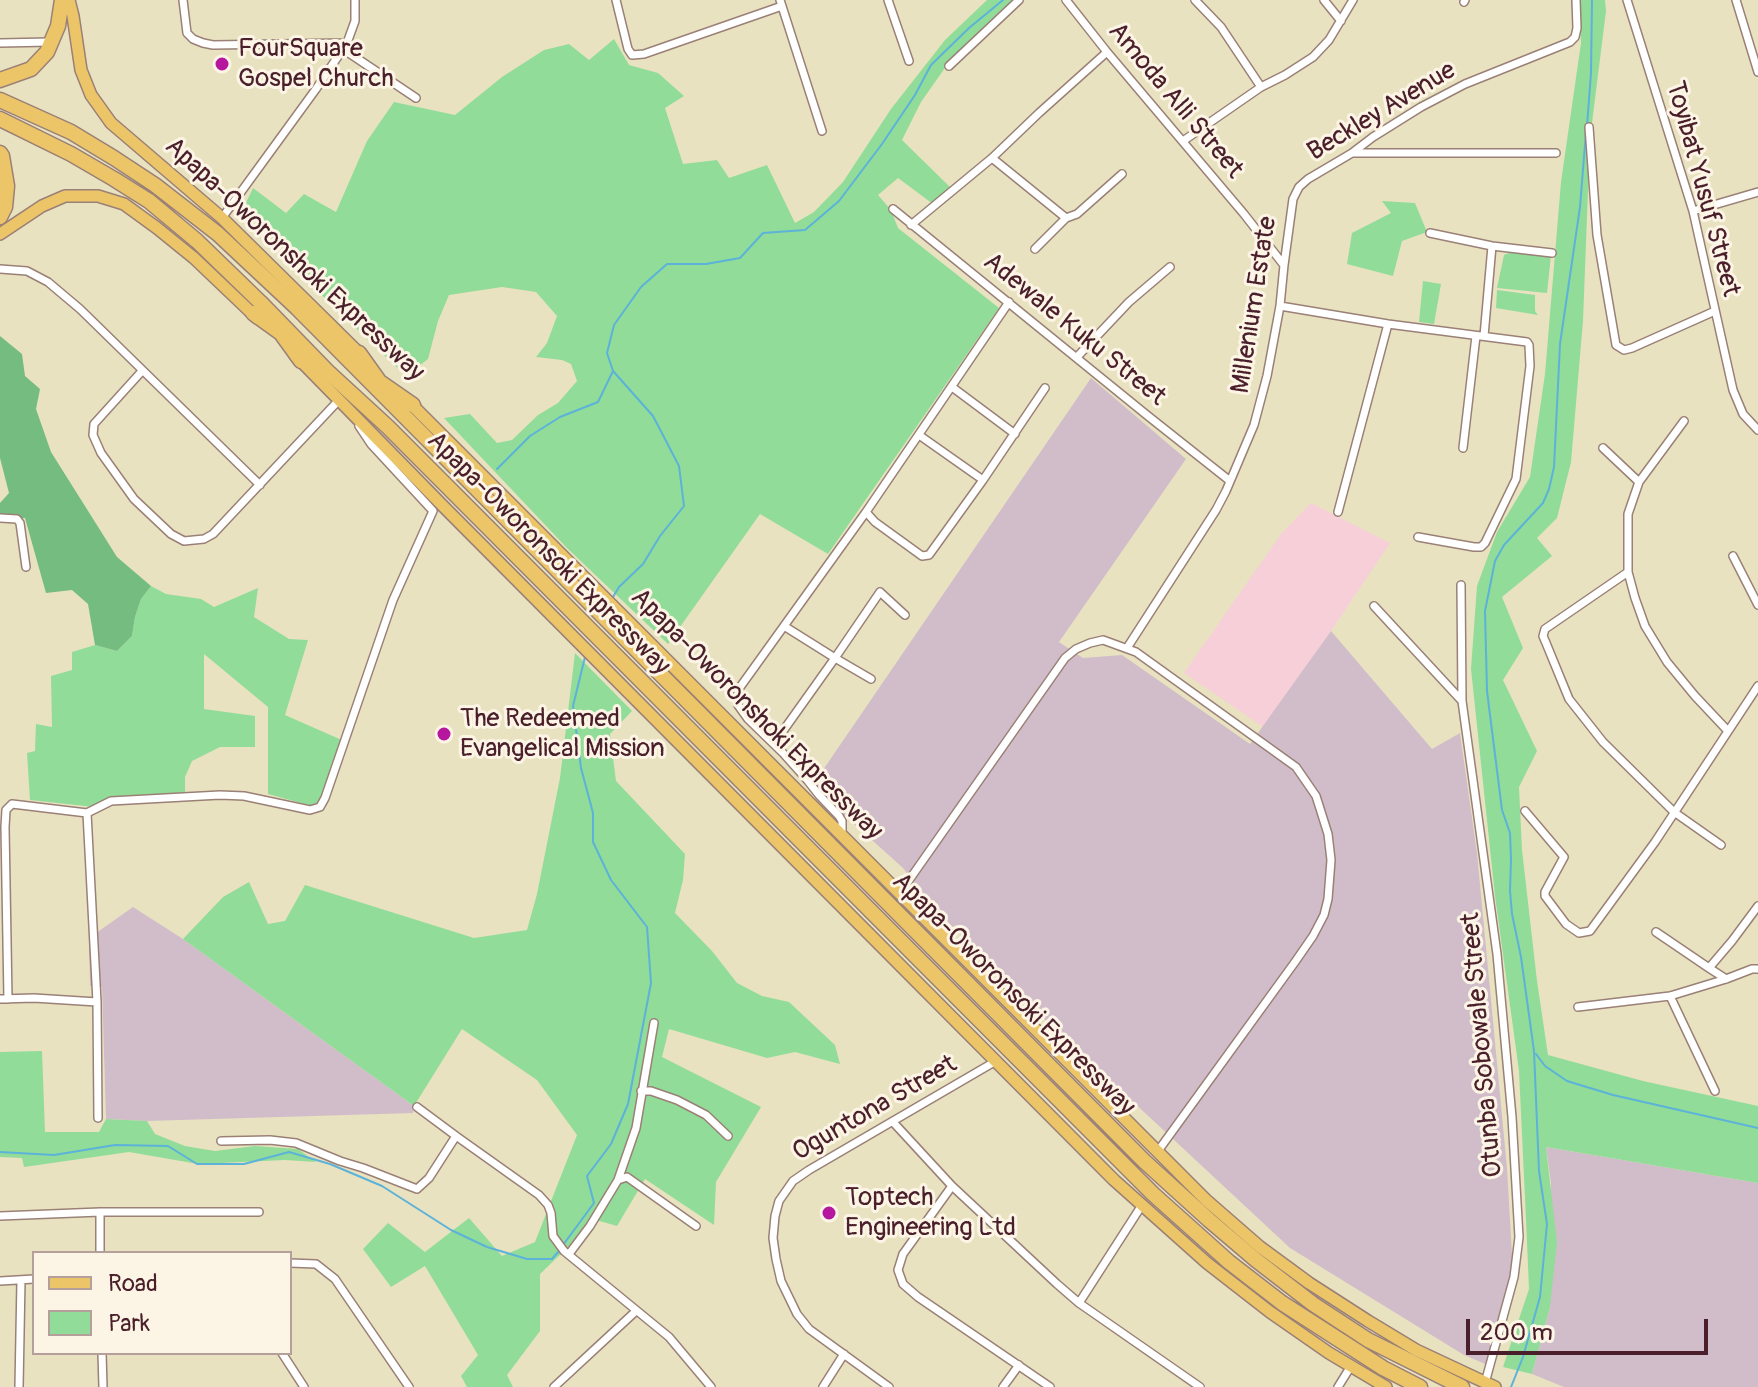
<!DOCTYPE html>
<html>
<head>
<meta charset="utf-8">
<style>
	body { margin:0 }
	#map { position:relative; width:1758px; height:1387px; overflow:hidden; background:#e9e2c1; font-family:Pangolin,sans-serif }
	canvas { display:block }
	.legend { position:absolute; left:32px; top:1251px; width:260px; height:104px; box-sizing:border-box; background:#fcf5e5; border:2px solid #b59f9b; margin:0; padding:10px 14px; list-style:none; font-size:24px; color:#4a1f2b }
	.legend li { display:flex; align-items:center; gap:16px; height:40px }
	.legend b { width:40px; border:2px solid #b59f9b }
	.scale { position:absolute; left:1466px; top:1319px; width:242px; height:36px; box-sizing:border-box; border:4px solid #4a1f2b; border-top:0; padding-left:10px; font-size:24px; line-height:28px; white-space:nowrap; color:#4a1f2b; -webkit-text-stroke:6px #fcf5e5; paint-order:stroke }
</style>
</head>
<body>
<div id="map">
<canvas width="1758" height="1387"></canvas>
<ul class="legend">
<li><b style="height:10px;background:#ecc569"></b>Road</li>
<li><b style="height:22px;background:#91dc98"></b>Park</li>
</ul>
<div class="scale">200 m</div>
</div>
<script>
const ctx = document.querySelector('canvas').getContext('2d');
ctx.lineJoin = 'round';
function paint(path, color) { ctx.fillStyle = color; ctx.fill(path, 'evenodd'); }
const shape = rows => new Path2D(rows.map(r => 'M' + r).join(''));
function trace(path, color, width, dash) { ctx.strokeStyle = color; ctx.lineWidth = width; ctx.lineCap = dash ? 'butt' : 'round'; ctx.setLineDash(dash || []); ctx.stroke(path); }
function drawText(font, color, halo, rows, align = 'center') {
  ctx.font = font + ' Pangolin,sans-serif'; ctx.lineWidth = 6; ctx.setLineDash([]); ctx.textBaseline = 'middle'; ctx.strokeStyle = halo; ctx.fillStyle = color; for (const [text, x, y, turn = 0] of rows) {
    ctx.save(); ctx.translate(x, y); ctx.rotate((+turn || 0) * Math.PI / 180); ctx.textAlign = isNaN(turn) ? turn : align; if (halo) ctx.strokeText(text, 0, 0); ctx.fillText(text, 0, 0); ctx.restore();
  }
}
const built = shape([
	[1311,503,1390,543,1331,631,1263,727,1184,673,1281,534]
]);
const industrial = shape([
	[1091,378,1186,459,1059,642,1083,658,1122,655,1250,744,1331,631,1432,749,1460,733,1477,853,1507,1168,1513,1272,1490,1366,1464,1355,1290,1248,1013,990,929,902,903,868,812,786],
	[133,907,183,939,414,1106,413,1113,147,1121,106,1119,102,987,90,986,89,938],
	[1546,1147,1758,1183,1758,1387,1564,1387,1532,1374,1550,1307,1551,1183]
]);
const green = shape([
	[987,0,1017,0,947,65,921,102,902,140,950,187,933,204,898,178,878,195,891,210,898,228,999,308,828,554,760,514,668,644,567,548,444,418,470,414,497,443,512,440,538,415,558,403,577,381,571,364,562,360,536,357,547,343,557,316,536,292,502,287,449,295,438,321,428,359,406,376,285,260,285,251,243,209,253,188,286,213,304,194,336,212,367,141,394,102,455,115,502,77,544,50,569,44,589,60,614,39,629,65,658,73,684,96,665,108,683,164,717,160,729,178,767,165,795,223,814,212,843,182,891,109,945,40],
	[1579,0,1605,0,1606,11,1590,139,1583,321,1571,462,1557,518,1537,538,1552,556,1502,597,1523,648,1503,680,1537,751,1519,787,1522,850,1537,981,1548,1055,1643,1081,1758,1106,1758,1183,1546,1147,1557,1242,1550,1307,1532,1374,1503,1367,1529,1289,1526,1219,1519,1071,1495,896,1471,669,1477,586,1497,532,1530,477,1545,374,1561,182,1581,43],
	[1382,201,1415,203,1427,232,1402,241,1393,276,1347,264,1352,233,1391,213],
	[1514,251,1551,255,1547,293,1497,288,1504,255],
	[1423,281,1441,284,1434,324,1419,322],
	[1497,290,1535,295,1535,311,1538,315,1496,308],
	[151,586,166,594,201,599,214,607,258,588,254,617,289,639,308,640,285,715,344,741,319,808,268,794,268,707,204,654,204,709,255,716,255,747,220,747,192,761,185,777,185,794,107,798,94,807,30,800,27,753,35,751,36,724,52,727,51,676,72,670,72,652,95,645,117,651,132,636,135,617,141,599],
	[575,653,632,711,610,734,616,781,685,854,683,880,675,913,712,951,737,983,762,996,789,1002,835,1045,840,1064,795,1052,767,1058,669,1029,662,1057,761,1107,716,1182,714,1225,645,1179,617,1226,596,1220,540,1274,540,1331,507,1375,513,1387,467,1387,461,1376,478,1355,425,1266,391,1287,363,1249,388,1223,425,1252,469,1218,502,1256,535,1242,577,1135,537,1080,462,1029,414,1106,183,939,223,897,249,882,268,924,285,921,305,885,474,938,527,930,537,894,560,778],
	[42,1051,45,1132,99,1132,106,1119,147,1121,155,1134,185,1146,215,1151,255,1146,298,1149,316,1162,285,1160,198,1164,129,1152,24,1167,22,1158,0,1157,0,1052]
]);
const forest = shape([
	[0,336,22,354,25,376,40,389,36,409,51,452,117,557,151,586,141,599,135,617,132,636,117,651,95,645,88,604,72,590,46,593,25,518,0,519,0,503,9,493,0,458]
]);
const stream = shape([
	[1587,126,1591,73,1592,0],
	[613,371,653,416,679,466,684,506,660,536,643,564,619,587,613,597],
	[497,469,530,436,560,417,598,402,613,371,607,353,614,325,641,287,667,264,706,264,740,258,763,233,805,230,839,201,882,144,915,95,931,65,969,28,1003,0],
	[1536,1054,1545,1066,1567,1081,1613,1095,1758,1128],
	[0,1152,54,1155,115,1145,168,1146,197,1164,244,1164,289,1152,330,1164,382,1186,451,1230,487,1247,527,1259,552,1259,559,1251],
	[563,1245,594,1203,587,1176,611,1144,628,1104,651,983,647,927,611,880,593,842,593,813,581,768,573,706,585,657],
	[1511,1387,1523,1357,1540,1297,1547,1224,1539,1171,1534,1051,1521,957,1512,914,1510,891,1511,859,1510,833,1502,810,1487,691,1485,611,1495,561,1504,545,1543,503,1549,489,1554,467,1560,344,1580,207,1586,132]
]);
const street = shape([
	[183,0,187,33,193,39,203,43,213,45,347,43],
	[616,0,628,49,632,55,644,54,782,6],
	[780,0,822,131],
	[888,0,909,61],
	[1066,0,1107,52,1244,214,1283,264],
	[1195,0,1221,27,1261,87],
	[1324,0,1341,21],
	[1627,0,1693,211,1733,390,1743,414,1758,430],
	[1736,0,1758,72],
	[1464,2,1465,0],
	[0,43,50,42],
	[343,49,416,98],
	[949,66,1019,0],
	[1589,127,1597,235,1616,345,1624,350,1632,348,1715,311],
	[1183,141,1261,87,1285,75,1313,57,1329,40,1353,0],
	[1354,153,1556,153],
	[992,158,1066,218],
	[893,209,1148,416,1230,481],
	[1693,211,1758,192],
	[222,218,316,89,347,43,355,21,355,0],
	[911,225,992,158,1039,113,1107,52],
	[1430,233,1492,246,1552,253],
	[1035,249,1066,218,1077,214,1122,174],
	[0,269,27,271,48,282,80,309,260,485],
	[1280,306,1388,324,1527,342,1529,345,1530,366,1516,479,1485,543,1481,547,1474,547,1418,537],
	[1484,336,1492,246],
	[1077,357,1129,302,1170,267],
	[142,371,94,424,93,435,101,453,134,499,171,534,184,541,204,539,213,534,339,400],
	[952,387,1015,434],
	[1684,421,1639,482,1628,514,1628,572,1635,598,1645,626,1667,662,1695,696,1727,730],
	[919,435,983,480],
	[1463,448,1476,336],
	[1603,448,1639,482],
	[866,512,875,522,922,556,929,555,983,480,1045,388],
	[1338,512,1388,324],
	[0,518,17,519,20,523,26,567],
	[1733,556,1758,605],
	[1628,572,1545,629,1543,636,1546,643,1569,699,1603,742,1674,812,1721,845],
	[1461,585,1462,701],
	[1374,606,1462,701,1497,954,1512,1117,1519,1237,1514,1277,1485,1383],
	[784,626,835,658,880,592,905,615],
	[1127,648,1216,510,1226,491,1254,425,1267,376,1280,306,1284,265,1293,199,1299,187,1308,179,1352,153,1373,137,1421,107,1465,84,1570,42,1575,37,1577,28,1576,0],
	[783,731,835,658,871,679],
	[1525,811,1564,857,1545,892,1545,896,1566,924,1579,933,1590,931,1655,842,1758,686],
	[87,813,97,1002,98,1118],
	[842,835,842,821,839,816,819,795,808,781,783,753,748,719,738,705,738,690,866,512,1009,302],
	[900,893,1065,658,1076,649,1090,643,1103,640,1136,652,1296,767,1316,796,1328,834,1331,860,1328,899,1324,915,1313,936,1295,962,1158,1151],
	[1656,932,1709,968],
	[1726,979,1709,968,1732,941,1758,906],
	[1670,996,1715,1091],
	[0,999,34,998,97,1002],
	[8,999,5,827,6,810,12,804,87,813,111,801,220,795,244,796,310,810,320,807,325,798,393,600,433,511,371,444,359,426],
	[1578,1007,1670,996,1726,979,1752,969,1758,969],
	[641,1091,651,1091,677,1100,706,1115,728,1136],
	[417,1107,456,1136],
	[893,1122,952,1186,1057,1284,1079,1303,1200,1387],
	[221,1141,270,1140,296,1143,340,1161,363,1168,417,1189,429,1178,456,1136,539,1195,548,1205,551,1213,553,1236,564,1251,669,1337,711,1387],
	[618,1180,636,1128,654,1023],
	[952,1186,903,1254,898,1270,903,1284,918,1297,1050,1387],
	[100,1212,100,1253],
	[0,1216,100,1212,259,1212],
	[569,1254,590,1226,618,1180,627,1177,696,1226],
	[290,1263,316,1264,335,1279,409,1387],
	[0,1281,34,1279],
	[1079,1303,1142,1205],
	[102,1353,103,1387],
	[282,1353,304,1387],
	[19,1387,21,1280],
	[554,1387,636,1311],
	[823,1387,844,1354],
	[889,1387,809,1329,797,1314,781,1281,776,1259,773,1238,775,1216,779,1201,793,1181,809,1170,996,1061],
	[1003,1387,1019,1365],
	[1338,1387,1351,1366]
]);
const primary = shape([
	[69,0,73,16,81,70,91,95,111,123,222,218,364,358],
	[0,234,42,206,65,196,98,196,124,204,157,228,194,258,257,318],
	[295,355,440,503,1114,1180,1207,1263,1270,1312,1329,1353,1386,1387],
	[408,401,1206,1200,1260,1247,1309,1283,1368,1321,1416,1350,1495,1387]
]);
const highway = shape([
	[0,80,31,69,47,52,58,26,62,0],
	[0,100,71,132,114,158,155,185,218,234,297,308,1144,1161,1209,1220,1256,1260,1313,1304,1368,1340,1462,1387],
	[0,119,71,154,114,179,149,201,197,241,260,302,327,371,388,427,1153,1194,1229,1262,1282,1303,1383,1368,1420,1387],
	[0,153,2,156,7,186,5,207,0,217],
	[253,313,285,336],
	[280,332,301,361],
	[359,353,379,381],
	[377,380,413,405]
]);
const markers = [
	[222,64,8,"#b5179e"],
	[444,734,8,"#b5179e"],
	[829,1213,8,"#b5179e"]
];
const poiNames = [
	["FourSquare",238,49],
	["Gospel Church",238,79],
	["The Redeemed",460,719],
	["Evangelical Mission",460,749],
	["Toptech",845,1198],
	["Engineering Ltd",845,1228]
];
const streetNames = [
	["Amoda Alli Street",1175,101,50],
	["Beckley Avenue",1382,112,-31],
	["Toyibat Yusuf Street",1702,189,75],
	["Apapa-Oworonshoki Expressway",294,260,43],
	["Millenium Estate",1255,305,-81],
	["Adewale Kuku Street",1074,330,39],
	["Apapa-Oworonsoki Expressway",548,554,45],
	["Apapa-Oworonshoki Expressway",756,715,45],
	["Apapa-Oworonsoki Expressway",1013,995,45],
	["Otunba Sobowale Street",1483,1045,-95],
	["Oguntona Street",875,1109,-30]
];
paint(built, '#f6cfd8');
paint(industrial, '#d1bdca');
paint(green, '#91dc98');
paint(forest, '#74bc80');
trace(stream, '#5cb2d9', 2);
trace(street, '#9a8076', 10);
trace(primary, '#9a8076', 14);
trace(highway, '#9a8076', 17);
trace(street, '#fff', 7);
trace(primary, '#ecc569', 11);
trace(highway, '#ecc569', 14);
for (const [x, y, r, color] of markers) { const dot = new Path2D(); dot.arc(x, y, r, 0, 2 * Math.PI); ctx.fillStyle = color; ctx.fill(dot); trace(dot, '#fcf5e5', 3); }
drawText('26px', '#4a1f2b', '#fcf5e5', poiNames, 'left');
drawText('26px', '#4a1f2b', '#fcf5e5', streetNames);
</script>
</body>
</html>
